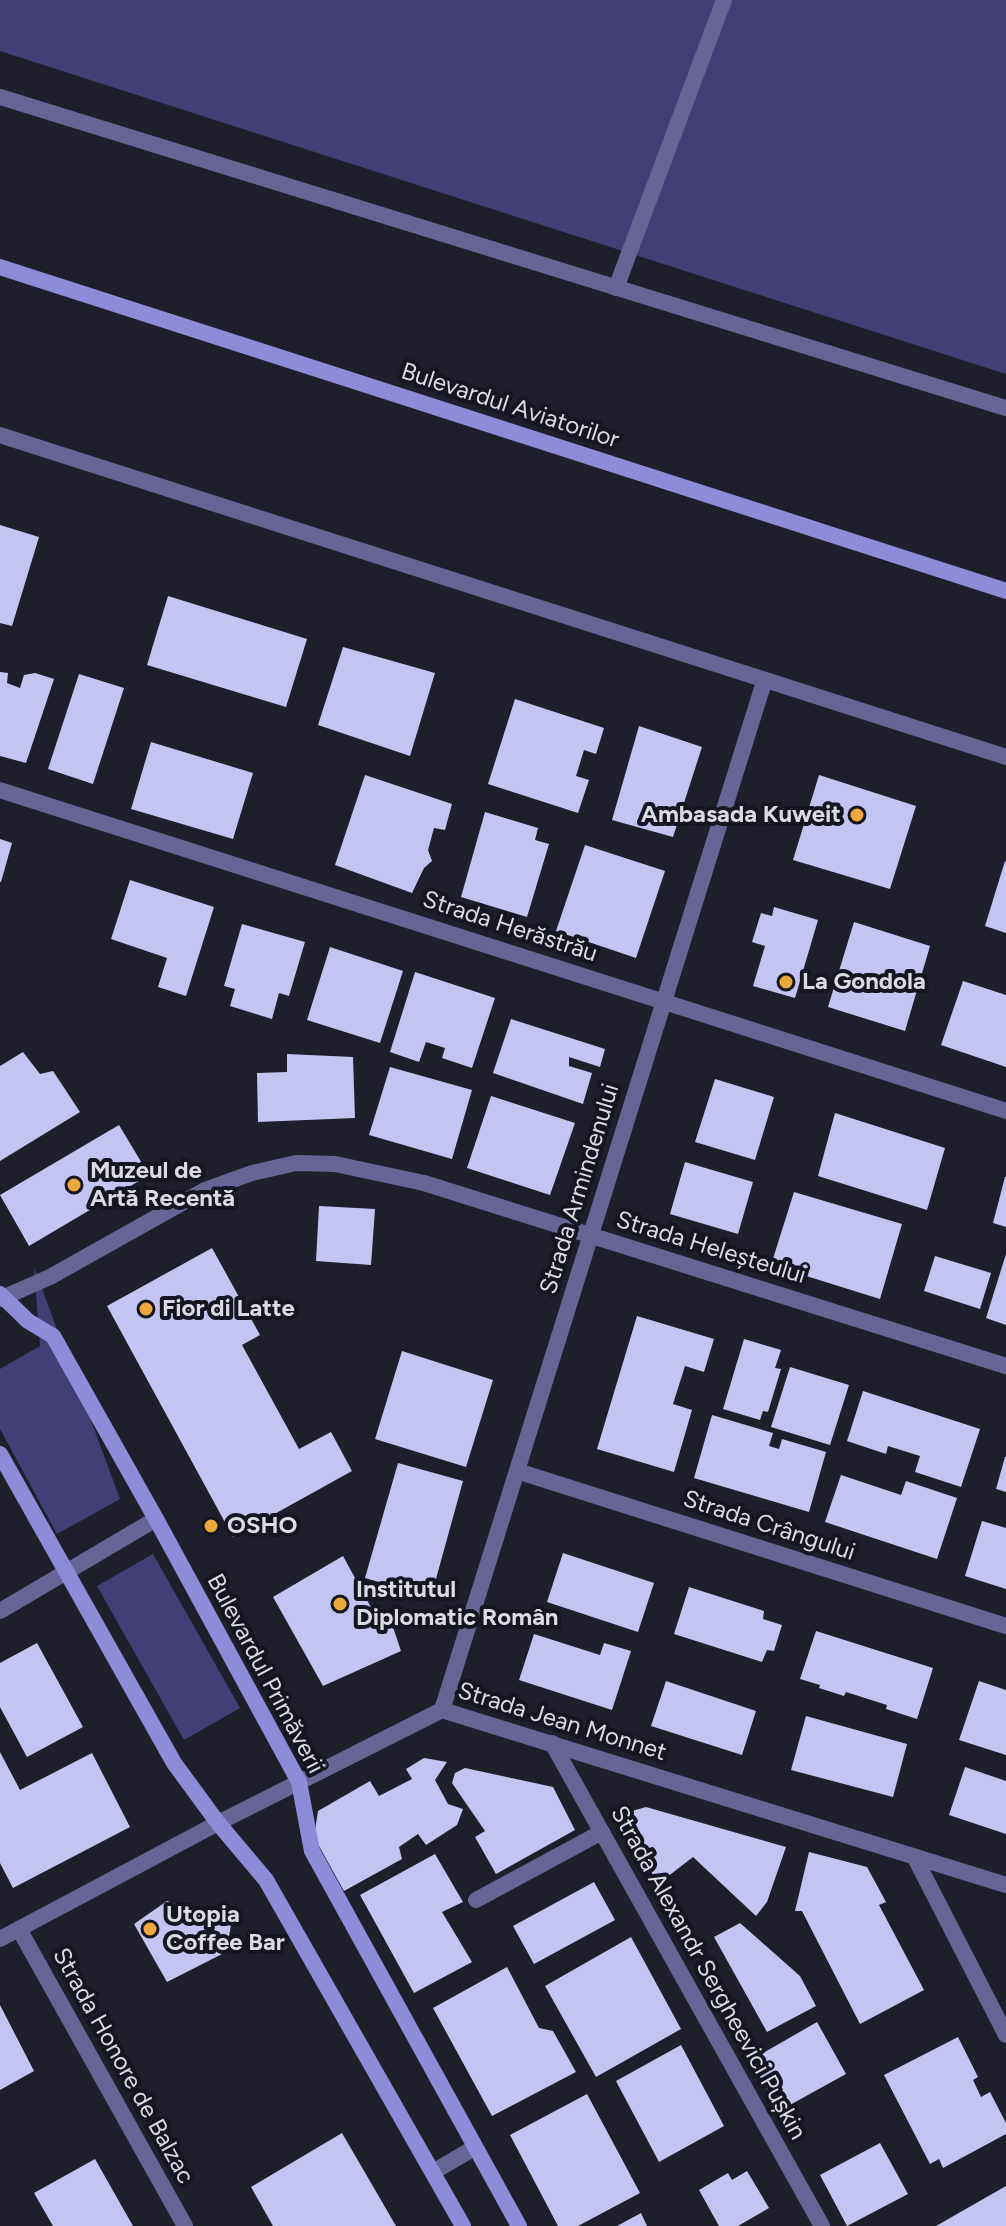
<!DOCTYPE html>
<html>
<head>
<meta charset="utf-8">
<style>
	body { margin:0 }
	canvas { display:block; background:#1f1f2c }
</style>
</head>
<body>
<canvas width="1006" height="2226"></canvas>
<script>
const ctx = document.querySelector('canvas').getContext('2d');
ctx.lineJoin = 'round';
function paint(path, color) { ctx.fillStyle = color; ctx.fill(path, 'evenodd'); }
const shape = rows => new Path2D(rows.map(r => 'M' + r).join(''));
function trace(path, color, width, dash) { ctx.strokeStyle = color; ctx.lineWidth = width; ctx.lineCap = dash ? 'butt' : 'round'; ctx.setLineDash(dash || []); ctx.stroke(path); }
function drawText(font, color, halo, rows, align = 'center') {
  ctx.font = font + ' Figtree,sans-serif'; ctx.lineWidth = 8; ctx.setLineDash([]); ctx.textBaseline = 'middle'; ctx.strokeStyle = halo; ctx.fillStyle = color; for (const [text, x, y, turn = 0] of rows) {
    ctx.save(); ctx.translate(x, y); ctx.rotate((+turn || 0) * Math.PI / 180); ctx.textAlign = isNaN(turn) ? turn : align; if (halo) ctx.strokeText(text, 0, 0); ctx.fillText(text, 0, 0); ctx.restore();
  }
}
const green = shape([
	[0,0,1006,0,1006,374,0,51],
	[34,1267,120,1499,57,1534,0,1429,0,1369,40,1346],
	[153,1554,240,1708,184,1740,97,1586]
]);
const building = shape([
	[0,525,39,537,12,626,0,623],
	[168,596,307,639,286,707,147,665],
	[343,647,435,673,410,756,318,725],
	[0,672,8,673,7,683,20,688,24,675,35,673,54,679,26,763,0,756],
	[79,674,124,688,93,784,48,769],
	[515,699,604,728,596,754,584,750,576,776,589,780,578,813,488,784],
	[639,726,702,747,673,837,612,820],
	[151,742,253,773,233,839,131,809],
	[365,775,452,804,445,830,434,828,428,850,432,861,424,868,412,893,335,865],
	[819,775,916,806,890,889,793,860],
	[485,812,538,828,535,840,549,844,527,917,461,897],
	[0,839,12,843,1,882,0,882],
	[585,845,665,871,636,958,556,931],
	[1005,861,1006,862,1006,933,985,926],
	[130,880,214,907,186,996,158,987,167,958,111,939],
	[774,907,818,920,795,998,753,986,765,946,752,942,761,913,772,916],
	[854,922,930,946,905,1031,828,1007],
	[242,924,305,942,289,996,279,993,272,1019,230,1006,235,989,224,986],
	[330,947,403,971,380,1043,307,1020],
	[415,972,495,998,472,1068,442,1058,445,1048,426,1042,419,1062,390,1052],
	[963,981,1006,995,1006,1067,941,1045],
	[511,1019,605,1049,600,1067,569,1057,569,1066,592,1073,583,1104,493,1073],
	[23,1052,40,1074,53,1071,80,1112,0,1161,0,1066],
	[287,1054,353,1057,355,1118,258,1122,257,1073,287,1072],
	[390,1067,472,1090,452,1159,369,1135],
	[715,1079,774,1097,755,1160,695,1142],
	[491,1096,575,1123,550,1195,467,1168],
	[835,1113,945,1148,927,1210,818,1176],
	[119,1125,149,1175,29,1246,0,1195],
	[685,1162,753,1182,738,1234,670,1214],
	[1005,1177,1006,1177,1006,1227,993,1223],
	[794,1192,902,1224,880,1299,771,1265],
	[319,1206,375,1209,371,1265,316,1261],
	[212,1248,260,1335,242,1345,299,1449,331,1432,352,1471,233,1537,107,1306],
	[1006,1254,1006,1325,986,1318],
	[935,1256,991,1273,980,1309,924,1291],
	[637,1316,714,1339,704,1372,685,1366,673,1404,692,1410,674,1472,597,1449],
	[744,1339,781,1350,775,1368,781,1369,768,1412,763,1411,760,1420,723,1409],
	[402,1351,493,1380,466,1467,375,1439],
	[790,1367,849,1385,830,1445,771,1427],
	[863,1391,980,1429,961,1487,915,1472,920,1456,888,1446,886,1454,847,1441],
	[712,1415,773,1433,769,1446,779,1449,782,1439,826,1452,809,1512,694,1478],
	[1005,1457,1006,1457,1006,1492,996,1489],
	[398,1463,463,1481,431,1597,365,1578],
	[841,1475,901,1495,906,1481,957,1498,937,1559,825,1522],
	[982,1521,1006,1528,1006,1589,965,1576],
	[563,1553,654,1583,638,1632,547,1602],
	[343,1556,379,1622,391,1621,401,1651,323,1686,273,1597],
	[689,1587,764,1611,763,1619,782,1625,774,1651,767,1650,762,1662,674,1634],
	[816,1631,933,1668,917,1719,886,1709,887,1705,846,1692,844,1696,819,1688,820,1685,800,1679],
	[534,1634,600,1655,604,1643,631,1651,612,1710,519,1680],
	[37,1643,83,1727,27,1757,0,1707,0,1663],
	[666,1681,756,1711,742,1755,651,1726],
	[979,1681,1006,1690,1006,1755,959,1740],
	[806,1716,907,1744,893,1797,791,1770],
	[0,1752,20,1790,92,1753,130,1827,13,1888,0,1863],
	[424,1758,447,1762,435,1780,448,1804,463,1809,457,1825,426,1845,418,1834,399,1847,402,1859,344,1891,314,1837,318,1811,370,1781,379,1796,412,1779,406,1769],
	[965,1767,1006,1781,1006,1834,949,1815],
	[465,1768,553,1787,575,1830,496,1874,475,1837,485,1831,452,1783,455,1773],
	[646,1807,786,1847,767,1902,756,1916,693,1857,658,1884,625,1824,632,1811],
	[809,1852,867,1867,886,1902,879,1905,924,1990,860,2024,802,1911,795,1911],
	[435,1854,463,1902,442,1912,472,1962,414,1993,360,1895],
	[594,1882,615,1920,534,1964,513,1926],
	[167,1901,232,1920,226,1952,167,1982,134,1924],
	[740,1923,800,1976,816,2006,767,2032,714,1937],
	[631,1937,681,2029,596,2077,545,1986],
	[507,1967,539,2028,553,2031,576,2072,492,2116,433,2008],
	[0,2005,34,2071,0,2090],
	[817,2022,846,2074,779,2111,751,2060],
	[958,2037,978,2077,973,2080,981,2097,990,2092,1006,2123,1006,2134,943,2168,939,2159,930,2164,884,2075],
	[681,2045,724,2126,659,2162,616,2081],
	[587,2094,640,2193,578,2226,558,2226,510,2135],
	[342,2133,396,2226,273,2226,251,2187],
	[880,2143,908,2194,847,2226,820,2175],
	[95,2159,133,2226,53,2226,34,2193],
	[747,2171,769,2208,738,2226,719,2226,699,2190,728,2173,732,2180],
	[1006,2186,1006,2226,936,2226],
	[641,2213,647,2226,617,2226]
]);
const lane = shape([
	[616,288,724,0],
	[476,1900,602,1832],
	[19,1929,185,2226],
	[433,2172,474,2148]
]);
const street = shape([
	[0,97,1006,408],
	[0,435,1006,757],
	[0,790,1006,1111],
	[0,1299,50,1277,205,1190,252,1173,296,1163,335,1164,424,1183,1006,1366],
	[517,1471,1006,1626],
	[0,1611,156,1519],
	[442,1710,764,682],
	[552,1743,822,2226],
	[914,1856,1006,2035],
	[0,1939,218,1823,442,1710,1006,1885]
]);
const secondary = shape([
	[0,267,1006,591],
	[0,1294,28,1321,53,1336,156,1519,299,1782,312,1851,519,2226],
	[0,1454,174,1763,218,1823,266,1880,463,2226]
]);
const markers = [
	[857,815,8,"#eda83b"],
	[786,982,8,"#eda83b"],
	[74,1185,8,"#eda83b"],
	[146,1309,8,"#eda83b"],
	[211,1526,8,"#eda83b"],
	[340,1604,8,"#eda83b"],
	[150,1929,8,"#eda83b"]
];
const streetNames = [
	["Bulevardul Aviatorilor",510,406,18],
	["Strada Herăstrău",510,927,18],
	["Strada Armindenului",580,1189,-73],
	["Strada Heleșteului",711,1248,17],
	["Strada Crângului",769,1526,18],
	["Bulevardul Primăverii",265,1674,62],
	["Strada Jean Monnet",562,1722,17],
	["Strada Alexandr Sergheevici Pușkin",708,1973,61],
	["Strada Honore de Balzac",123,2066,61]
];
const poiNames = [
	["Ambasada Kuweit",841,815,"right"],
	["La Gondola",802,982],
	["Muzeul de",90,1171],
	["Artă Recentă",90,1199],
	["Fior di Latte",162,1309],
	["OSHO",227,1526],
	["Institutul",356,1590],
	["Diplomatic Român",356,1618],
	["Utopia",166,1915],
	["Coffee Bar",166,1943]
];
paint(green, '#423e76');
paint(building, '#c4c4f3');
trace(lane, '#666595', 16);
trace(street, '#666595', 16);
trace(secondary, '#8e8bd9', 16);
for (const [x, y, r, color] of markers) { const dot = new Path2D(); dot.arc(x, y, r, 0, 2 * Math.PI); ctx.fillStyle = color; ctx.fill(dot); trace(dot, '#161623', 3); }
drawText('24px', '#dbdbe4', '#161623', streetNames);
drawText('bold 24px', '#dbdbe4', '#161623', poiNames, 'left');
</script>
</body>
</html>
